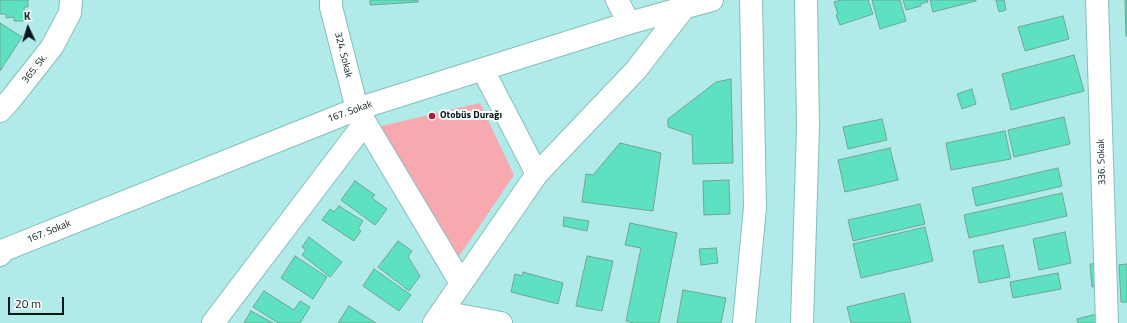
<!DOCTYPE html>
<html>
<head>
<meta charset="utf-8">
<style>
	body { margin:0 }
	#map { position:relative; width:1127px; height:323px; overflow:hidden; background:#b0ebea; font-family:"Titillium Web",sans-serif }
	canvas { display:block }
	.north { position:absolute; left:8px; top:8px; width:40px; height:40px; -webkit-text-stroke:3px #fff; paint-order:stroke; rotate:356deg; font-size:11px; font-weight:700; line-height:16px; text-align:center; color:#011717 }
	.north::after { content:''; display:block; margin:auto; width:14px; height:18px; background:#011717; clip-path:polygon(50% 0,100% 100%,50% 72%,0 100%) }
	.scale { position:absolute; left:8px; top:297px; width:56px; height:18px; box-sizing:border-box; border:2px solid #011717; border-top:0; padding-left:5px; font-size:12px; line-height:14px; white-space:nowrap; color:#011717; -webkit-text-stroke:3px #fff; paint-order:stroke }
</style>
</head>
<body>
<div id="map">
<canvas width="1127" height="323"></canvas>
<div class="north">K</div>
<div class="scale">20 m</div>
</div>
<script>
const ctx = document.querySelector('canvas').getContext('2d');
ctx.lineJoin = 'round';
function paint(path, color) { ctx.fillStyle = color; ctx.fill(path, 'evenodd'); }
const shape = rows => new Path2D(rows.map(r => 'M' + r).join(''));
function trace(path, color, width, dash) { ctx.strokeStyle = color; ctx.lineWidth = width; ctx.lineCap = dash ? 'butt' : 'round'; ctx.setLineDash(dash || []); ctx.stroke(path); }
function drawText(font, color, halo, rows, align = 'center') {
  ctx.font = font + ' "Titillium Web",sans-serif'; ctx.lineWidth = 4; ctx.setLineDash([]); ctx.textBaseline = 'middle'; ctx.strokeStyle = halo; ctx.fillStyle = color; for (const [text, x, y, turn = 0] of rows) {
    ctx.save(); ctx.translate(x, y); ctx.rotate((+turn || 0) * Math.PI / 180); ctx.textAlign = isNaN(turn) ? turn : align; if (halo) ctx.strokeText(text, 0, 0); ctx.fillText(text, 0, 0); ctx.restore();
  }
}
const green = shape([
	[480,103,514,175,458,258,377,127]
]);
const building = shape([
	[0,0,28,0,28,7,24,7,25,21,14,21,14,17,6,18,6,14,0,14,0,0],
	[370,0,418,0,418,2,370,5,370,0],
	[841,0,868,0,873,14,840,25,836,15,838,14,834,2,841,0],
	[872,0,900,0,906,21,880,29,872,0],
	[903,0,927,0,928,2,920,4,921,6,906,10,903,0],
	[930,0,976,0,976,1,933,12,930,0],
	[996,0,1004,0,1006,10,999,12,996,0],
	[1125,0,1127,0,1127,36,1126,36,1125,0],
	[1063,16,1069,39,1025,51,1018,27,1063,16],
	[0,23,22,37,0,71,0,23],
	[1074,55,1084,91,1011,110,1002,74,1074,55],
	[731,79,733,163,693,164,692,135,668,127,668,119,716,82,731,79],
	[972,89,976,104,962,109,957,94,972,89],
	[1064,117,1070,144,1014,157,1008,130,1064,117],
	[882,119,887,140,848,149,843,127,882,119],
	[1005,131,1011,159,951,170,946,143,1005,131],
	[620,143,661,153,653,211,582,202,586,174,593,175,620,143],
	[890,148,898,180,845,192,838,160,890,148],
	[1058,168,1062,186,976,206,972,188,1058,168],
	[729,180,730,214,704,215,703,181,729,180],
	[355,181,375,195,372,198,387,209,375,225,341,200,355,181],
	[1062,193,1067,216,969,238,964,215,1062,193],
	[920,204,925,224,853,241,848,220,920,204],
	[339,206,363,221,358,229,361,231,354,241,322,220,330,209,334,212,339,206],
	[564,217,589,221,587,231,563,226,564,217],
	[630,223,677,233,659,323,634,323,626,321,641,248,625,245,630,223],
	[925,227,933,261,861,278,853,244,925,227],
	[1065,232,1071,263,1039,270,1033,239,1065,232],
	[309,237,342,262,330,277,302,255,306,250,302,247,309,237],
	[398,241,412,251,408,257,420,276,409,291,378,267,398,241],
	[1003,245,1010,277,979,283,973,251,1003,245],
	[716,248,718,263,701,265,699,249,716,248],
	[295,256,327,277,313,299,281,278,295,256],
	[587,256,613,261,602,311,576,306,587,256],
	[1102,263,1104,286,1092,287,1090,264,1102,263],
	[1127,264,1127,302,1121,302,1119,265,1127,264],
	[374,269,411,295,399,311,363,286,374,269],
	[523,272,563,283,558,304,511,292,515,274,522,276,523,272],
	[1058,273,1061,289,1013,298,1010,282,1058,273],
	[683,290,726,298,721,323,677,323,683,290],
	[264,291,294,310,300,301,310,307,300,323,278,323,253,307,264,291],
	[904,293,911,323,851,323,847,307,904,293],
	[349,306,376,323,338,323,349,306],
	[251,311,273,323,244,323,251,311],
	[1101,313,1104,323,1078,323,1077,319,1101,313]
]);
const street = shape([
	[331,0,331,7,357,109,461,283],
	[617,0,629,23],
	[1097,0,1107,323],
	[483,70,537,174],
	[0,111,11,99,52,47,70,13,71,0],
	[442,312,501,323],
	[213,323,364,124],
	[434,323,537,174,636,70,684,8],
	[744,323,755,207,751,0],
	[802,323,808,127,806,0]
]);
const secondary = shape([
	[0,255,4,250,357,109,629,23,712,0]
]);
const markers = [
	[432,116,4,"#ad1940"]
];
const streetNames = [
	["324. Sokak",343,55,76],
	["365. Sk.",35,69,-52],
	["167. Sokak",350,112,-20],
	["336. Sokak",1102,162,-92],
	["167. Sokak",49,232,-22]
];
const poiNames = [
	["Otobüs Durağı",440,116]
];
paint(green, '#f8a8af');
paint(building, '#5ee1c0');
trace(building, '#71a595', 1);
trace(street, '#84bfbd', 24);
trace(secondary, '#84bfbd', 24);
trace(street, '#fff', 22);
trace(secondary, '#fff', 22);
for (const [x, y, r, color] of markers) { const dot = new Path2D(); dot.arc(x, y, r, 0, 2 * Math.PI); ctx.fillStyle = color; ctx.fill(dot); trace(dot, '#fff', 1.5); }
drawText('10px', '#011717', '#fff', streetNames);
drawText('bold 10px', '#011717', '#fff', poiNames, 'left');
</script>
</body>
</html>
